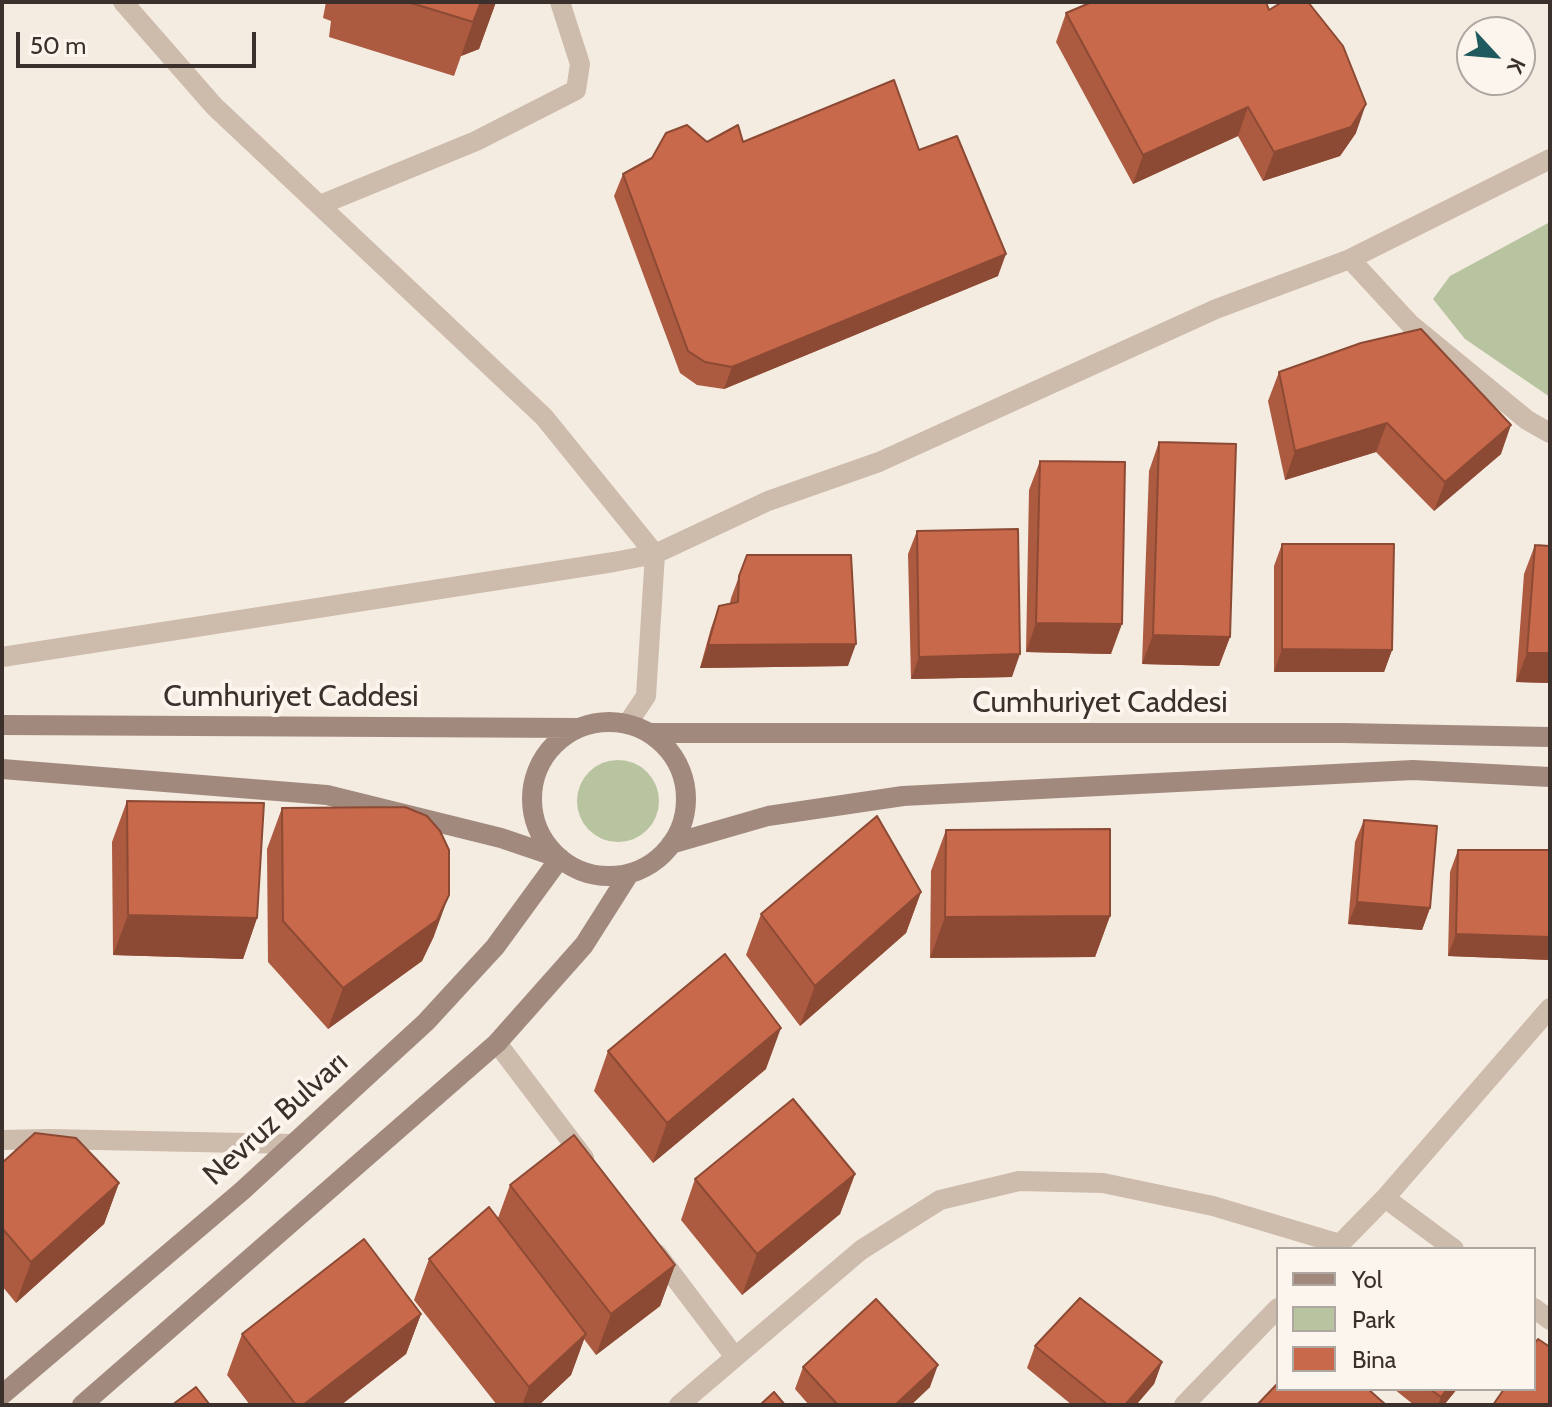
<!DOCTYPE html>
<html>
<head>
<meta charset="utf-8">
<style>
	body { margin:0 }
	#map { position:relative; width:1552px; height:1407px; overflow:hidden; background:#f4ebe1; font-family:Cabin,sans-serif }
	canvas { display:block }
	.frame { position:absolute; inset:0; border:4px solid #3b302b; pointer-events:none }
	.legend { position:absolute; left:1276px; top:1247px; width:260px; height:144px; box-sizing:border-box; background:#fbf5ee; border:2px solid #aea6a0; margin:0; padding:10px 14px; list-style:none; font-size:24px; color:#3b302b }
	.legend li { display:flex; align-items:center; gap:16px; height:40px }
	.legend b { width:40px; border:2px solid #aea6a0 }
	.north { position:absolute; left:1456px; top:16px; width:80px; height:80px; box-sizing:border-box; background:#fbf5ee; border:2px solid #aea6a0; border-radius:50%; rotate:116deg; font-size:22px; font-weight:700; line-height:32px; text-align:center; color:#3b302b }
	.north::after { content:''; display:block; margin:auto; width:28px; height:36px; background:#1f5a5e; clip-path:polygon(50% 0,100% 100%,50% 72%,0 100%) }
	.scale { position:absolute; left:16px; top:32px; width:240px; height:36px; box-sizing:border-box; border:4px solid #3b302b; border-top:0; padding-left:10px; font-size:24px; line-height:28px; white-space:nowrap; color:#3b302b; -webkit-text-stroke:6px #fbf5ee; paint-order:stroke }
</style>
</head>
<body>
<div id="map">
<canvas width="1552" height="1407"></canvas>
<div class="frame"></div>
<ul class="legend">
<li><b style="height:10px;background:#a18a7d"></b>Yol</li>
<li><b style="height:22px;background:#b8c4a0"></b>Park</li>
<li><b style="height:22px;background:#c8694b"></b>Bina</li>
</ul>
<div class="north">K</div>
<div class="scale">50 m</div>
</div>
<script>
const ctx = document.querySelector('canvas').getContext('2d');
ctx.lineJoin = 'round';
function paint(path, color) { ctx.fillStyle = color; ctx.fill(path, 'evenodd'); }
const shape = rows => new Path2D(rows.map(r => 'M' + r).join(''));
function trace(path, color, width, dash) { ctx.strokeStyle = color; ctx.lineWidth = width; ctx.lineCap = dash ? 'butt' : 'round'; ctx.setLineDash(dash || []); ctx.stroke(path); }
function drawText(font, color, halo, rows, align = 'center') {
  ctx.font = font + ' Cabin,sans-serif'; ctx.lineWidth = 8; ctx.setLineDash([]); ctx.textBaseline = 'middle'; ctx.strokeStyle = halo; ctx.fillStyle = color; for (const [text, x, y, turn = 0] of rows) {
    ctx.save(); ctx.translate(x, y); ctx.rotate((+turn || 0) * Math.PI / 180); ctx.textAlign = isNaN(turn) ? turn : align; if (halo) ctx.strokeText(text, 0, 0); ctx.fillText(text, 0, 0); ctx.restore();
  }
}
const green = shape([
	[1550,222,1550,397,1465,339,1433,299,1450,276],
	'577 801a41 41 0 1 1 82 0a41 41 0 1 1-82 0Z'
]);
const minor = shape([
	[123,2,214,106,544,417,655,554,646,696,628,723],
	[320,205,476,141,576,90,580,64,560,2],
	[1350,259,1410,324,1527,420,1550,433],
	[2,657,614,562,655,554,768,501,879,462,1216,309,1350,259,1550,159],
	[497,1043,584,1158],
	[2,1140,49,1139,293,1144],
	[1385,1198,1454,1249],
	[1335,1249,1385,1198,1550,1008],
	[657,1254,735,1357],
	[1534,1308,1550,1320],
	[679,1405,861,1250,940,1200,1019,1181,1103,1183,1213,1206,1340,1244],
	[1184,1405,1278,1308]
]);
const secondary = shape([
	'532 799a77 77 0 1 1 154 0a77 77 0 1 1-154 0Z',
	[2,725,579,728],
	[651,733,1343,733,1550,737],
	[2,769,327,795,501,838,560,858,495,947,426,1022,242,1191,2,1395],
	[671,844,768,816,903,796,1413,770,1550,777],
	[82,1405,497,1043,584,945,629,874]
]);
const wall = shape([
	[326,2,496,2,479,49,461,56,454,76,329,37,331,21,323,18],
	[1269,10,1356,133,1340,156,1263,181,1238,136,1133,184,1056,42,1066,13],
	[707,142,919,150,998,276,724,389,697,385,680,373,614,196,623,174],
	[1279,372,1501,454,1434,511,1376,452,1285,480,1268,401],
	[1159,442,1230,637,1219,666,1142,664,1149,471],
	[1040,461,1111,654,1026,652,1029,490],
	[917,531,1012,677,911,679,908,554],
	[1282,544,1392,650,1384,672,1274,672,1274,566],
	[1535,545,1550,546,1550,683,1516,682,1524,574],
	[747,555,848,666,700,668,711,628,719,606,730,603,731,598],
	[127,801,257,918,243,959,113,955,112,842],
	[282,808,434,936,422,961,328,1029,268,962,267,849],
	[1364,820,1430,908,1422,930,1348,924,1355,842],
	[946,830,1110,916,1095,957,930,958,931,871],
	[1458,850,1550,850,1550,960,1448,956,1450,872],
	[921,892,906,933,800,1026,746,955,761,914],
	[608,1051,766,1069,653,1163,594,1091],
	[2,1163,119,1183,104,1224,16,1303,2,1286],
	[855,1174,840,1214,742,1295,681,1220,695,1179],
	[510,1185,675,1265,660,1306,596,1355,584,1339,571,1375,539,1405,497,1405,414,1300,429,1259,498,1218],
	[421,1314,406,1354,341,1405,250,1405,227,1375,242,1334],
	[1035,1346,1162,1362,1154,1384,1136,1405,1072,1405,1027,1368],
	[803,1367,930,1387,911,1405,809,1405,795,1389],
	[1394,1389,1457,1389,1444,1405,1414,1405]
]);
const shadedWall = shape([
	[480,2,496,2,479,49,461,56],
	[1366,104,1356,133,1340,156,1263,181,1274,152],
	[1248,107,1238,136,1133,184,1143,155],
	[1006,254,998,276,724,389,732,367],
	[1387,423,1376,452,1285,480,1295,451],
	[1511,425,1501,454,1434,511,1445,482],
	[1036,623,1122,624,1111,654,1026,652],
	[1153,635,1230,637,1219,666,1142,664],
	[856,644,848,666,700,668,708,645],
	[1282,649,1392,650,1384,672,1274,672],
	[1527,653,1550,653,1550,683,1516,682],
	[1020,654,1012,677,911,679,919,657],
	[921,892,906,933,800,1026,815,986],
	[449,895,434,936,422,961,328,1029,343,988],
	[1357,902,1430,908,1422,930,1348,924],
	[128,915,257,918,243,959,113,955],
	[1110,916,1095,957,930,958,945,917],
	[1456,934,1550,937,1550,960,1448,956],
	[781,1028,766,1069,653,1163,667,1123],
	[855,1174,840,1214,742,1295,757,1254],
	[119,1183,104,1224,16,1303,31,1262],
	[675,1265,660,1306,596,1355,611,1314],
	[421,1314,406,1354,341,1405,303,1405],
	[586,1334,571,1375,539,1405,522,1405,529,1387],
	[1162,1362,1154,1384,1136,1405,1125,1405],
	[938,1365,930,1387,911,1405,895,1405],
	[1447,1389,1457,1389,1444,1405,1438,1405,1441,1397]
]);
const building = shape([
	[408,2,481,2,473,22,408,2],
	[1092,2,1266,2,1269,10,1282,2,1308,2,1343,46,1366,104,1351,127,1274,152,1248,107,1143,155,1066,13,1092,2],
	[894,80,919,150,957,136,1006,254,732,367,705,362,688,351,623,174,652,158,666,133,687,125,707,142,738,125,743,142,894,80],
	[1421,329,1511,425,1445,482,1387,423,1295,451,1279,372,1361,343,1421,329],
	[1159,442,1236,444,1230,637,1153,635,1159,442],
	[1040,461,1125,462,1122,624,1036,623,1040,461],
	[1018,529,1020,654,919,657,917,531,1018,529],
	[1282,544,1394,544,1392,650,1282,649,1282,544],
	[1535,545,1550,546,1550,653,1527,653,1535,545],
	[747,555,851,555,856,644,708,645,719,606,738,602,739,576,747,555],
	[127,801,264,803,257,918,128,915,127,801],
	[405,807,427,816,440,831,449,850,449,895,437,920,343,988,283,921,282,808,405,807],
	[877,816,921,892,815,986,761,914,877,816],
	[1364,820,1437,826,1430,908,1357,902,1364,820],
	[1110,829,1110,916,945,917,946,830,1110,829],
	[1458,850,1550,850,1550,937,1456,934,1458,850],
	[725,954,781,1028,667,1123,608,1051,725,954],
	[793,1099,855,1174,757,1254,695,1179,793,1099],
	[35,1133,76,1138,119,1183,31,1262,2,1228,2,1163,35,1133],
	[574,1135,675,1265,611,1314,510,1185,574,1135],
	[489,1207,586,1334,529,1387,429,1259,489,1207],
	[364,1239,421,1314,303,1405,296,1405,242,1334,364,1239],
	[1080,1298,1162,1362,1125,1405,1108,1405,1035,1346,1080,1298],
	[876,1299,938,1365,895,1405,838,1405,803,1367,876,1299],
	[1538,1339,1550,1347,1550,1405,1493,1405,1504,1389,1534,1389,1534,1344,1538,1339],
	[1278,1383,1278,1389,1368,1389,1386,1405,1257,1405,1278,1383],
	[196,1387,210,1405,172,1405,196,1387],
	[1430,1389,1447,1389,1441,1397,1430,1389],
	[774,1392,785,1405,760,1405,774,1392]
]);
const streetNames = [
	["Cumhuriyet Caddesi",291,697],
	["Cumhuriyet Caddesi",1100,703],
	["Nevruz Bulvarı",276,1119,-42]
];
paint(green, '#b8c4a0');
trace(minor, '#cdbbac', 20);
trace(secondary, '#a18a7d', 20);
paint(wall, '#ac5a40');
paint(shadedWall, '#8c4a34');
paint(building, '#c8694b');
trace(building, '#8c4a34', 2);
drawText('30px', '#3b302b', '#fbf5ee', streetNames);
</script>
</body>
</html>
